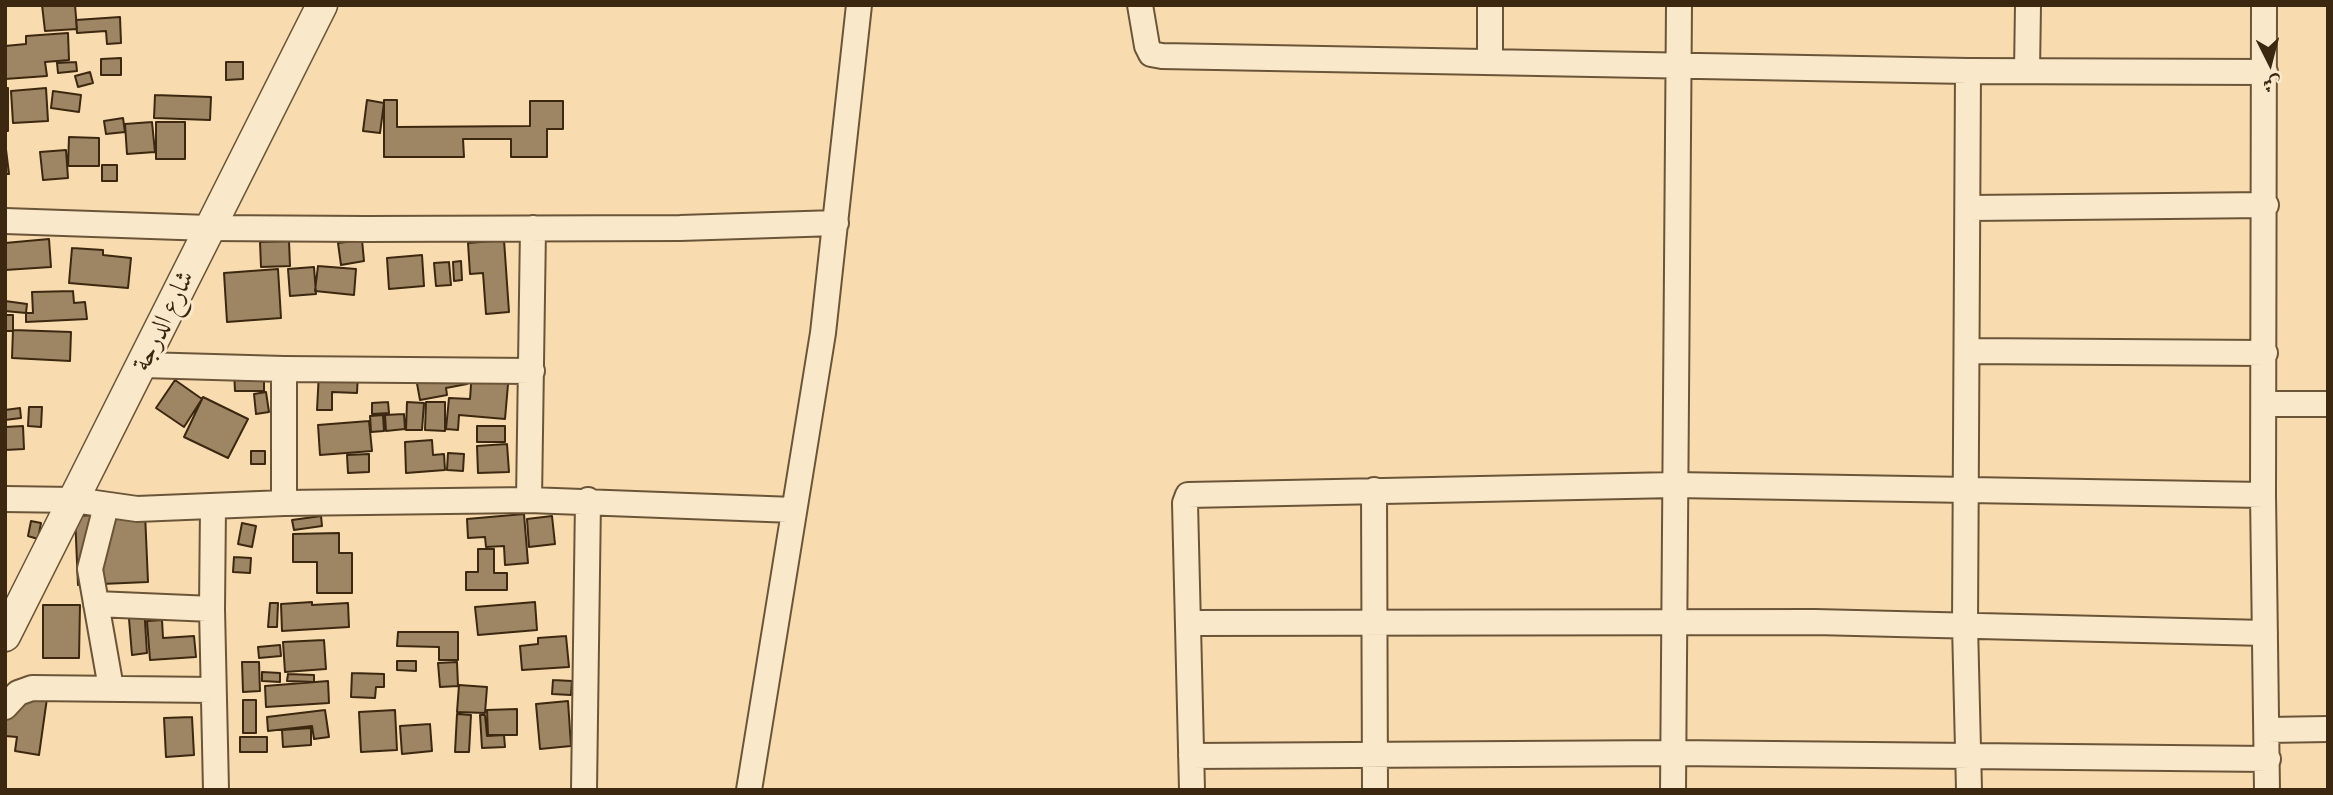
<!DOCTYPE html>
<html>
<head>
<meta charset="utf-8">
<style>
	body { margin:0 }
	#map { position:relative; width:2333px; height:795px; overflow:hidden; background:#f8dbaf; font-family:"EB Garamond",Amiri,serif }
	canvas { display:block }
	.frame { position:absolute; inset:0; border:7px solid #3c2811; pointer-events:none }
	.north { position:absolute; left:2235px; top:28px; width:70px; height:70px; -webkit-text-stroke:5px #fae8cb; paint-order:stroke; rotate:174deg; font-size:19px; font-weight:700; line-height:28px; text-align:center; color:#3c2811 }
	.north::after { content:''; display:block; margin:auto; width:24px; height:32px; background:#3c2811; clip-path:polygon(50% 0,100% 100%,50% 72%,0 100%) }
</style>
</head>
<body>
<div id="map">
<canvas width="2333" height="795"></canvas>
<div class="frame"></div>
<div class="north">ش</div>
</div>
<script>
const ctx = document.querySelector('canvas').getContext('2d');
ctx.lineJoin = 'round';
function paint(path, color) { ctx.fillStyle = color; ctx.fill(path, 'evenodd'); }
const shape = rows => new Path2D(rows.map(r => 'M' + r).join(''));
function trace(path, color, width, dash) { ctx.strokeStyle = color; ctx.lineWidth = width; ctx.lineCap = dash ? 'butt' : 'round'; ctx.setLineDash(dash || []); ctx.stroke(path); }
function drawText(font, color, halo, rows, align = 'center') {
  ctx.font = font + ' "EB Garamond",Amiri,serif'; ctx.lineWidth = 6; ctx.setLineDash([]); ctx.textBaseline = 'middle'; ctx.strokeStyle = halo; ctx.fillStyle = color; for (const [text, x, y, turn = 0] of rows) {
    ctx.save(); ctx.translate(x, y); ctx.rotate((+turn || 0) * Math.PI / 180); ctx.textAlign = isNaN(turn) ? turn : align; if (halo) ctx.strokeText(text, 0, 0); ctx.fillText(text, 0, 0); ctx.restore();
  }
}
const building = shape([
	[42,5,75,5,77,29,45,31,42,5],
	[120,17,121,43,107,44,106,31,77,33,76,20,120,17],
	[68,33,69,60,45,62,47,76,5,79,5,46,26,44,26,36,68,33],
	[121,58,121,75,101,75,101,59,121,58],
	[76,62,77,71,58,73,57,63,76,62],
	[226,62,243,62,243,79,226,80,226,62],
	[90,72,93,83,78,87,75,76,90,72],
	[5,88,8,88,8,131,5,131,5,88],
	[46,88,48,121,13,123,11,91,46,88],
	[53,91,81,95,79,112,51,108,53,91],
	[155,95,211,97,210,120,154,118,155,95],
	[367,100,384,103,380,133,363,131,367,100],
	[384,100,397,100,397,127,530,126,530,101,563,101,563,129,547,129,547,157,511,157,511,139,463,139,464,157,384,157,384,100],
	[123,118,125,132,106,134,104,121,123,118],
	[152,122,155,152,127,154,125,124,152,122],
	[156,122,185,122,185,159,156,159,156,122],
	[69,137,99,138,99,166,68,166,69,137],
	[5,141,9,174,5,174,5,141],
	[66,150,68,178,43,180,40,152,66,150],
	[102,165,117,165,117,181,102,181,102,165],
	[49,239,51,267,5,270,5,243,49,239],
	[362,240,364,261,341,265,338,243,362,240],
	[504,240,509,312,486,314,483,273,470,274,468,243,504,240],
	[289,241,290,266,261,267,260,242,289,241],
	[72,248,103,250,103,255,131,258,128,288,69,283,72,248],
	[422,255,424,286,389,289,387,258,422,255],
	[461,261,462,280,454,281,453,262,461,261],
	[449,262,451,285,436,286,434,263,449,262],
	[318,266,356,269,354,295,315,291,318,266],
	[314,267,316,294,290,296,288,269,314,267],
	[278,269,281,318,227,322,224,273,278,269],
	[73,291,74,303,85,302,87,319,26,322,26,313,33,313,32,292,73,291],
	[5,301,27,304,26,313,5,311,5,301],
	[5,315,13,315,13,331,5,331,5,315],
	[13,330,71,332,70,361,12,358,13,330],
	[464,370,467,384,446,388,447,395,420,400,416,378,464,370],
	[234,371,264,372,264,391,235,391,234,371],
	[472,371,509,373,505,419,459,415,458,430,446,429,449,398,470,399,472,371],
	[319,372,358,373,357,393,332,392,332,410,317,410,319,372],
	[175,380,202,399,184,427,156,408,175,380],
	[266,392,269,412,256,414,254,394,266,392],
	[203,397,248,419,228,458,184,437,203,397],
	[388,402,389,413,372,414,372,403,388,402],
	[407,402,424,403,422,430,406,430,407,402],
	[426,402,445,402,445,431,425,430,426,402],
	[29,407,42,407,41,427,28,426,29,407],
	[20,408,21,418,5,420,5,410,20,408],
	[404,414,405,429,386,431,385,415,404,414],
	[383,415,384,431,371,432,370,416,383,415],
	[369,421,372,451,320,455,318,425,369,421],
	[23,426,24,449,5,450,5,427,23,426],
	[477,426,505,426,505,442,477,442,477,426],
	[432,440,433,455,444,454,445,470,406,473,405,442,432,440],
	[507,444,509,472,478,473,477,446,507,444],
	[251,451,265,451,265,464,251,464,251,451],
	[448,453,464,454,463,471,447,470,448,453],
	[369,454,369,472,348,473,347,455,369,454],
	[145,513,148,582,78,585,75,516,145,513],
	[524,514,528,563,505,565,504,546,486,547,485,537,468,538,467,519,524,514],
	[321,516,322,526,294,530,292,520,321,516],
	[552,516,555,544,529,547,527,519,552,516],
	[31,521,41,523,38,539,28,536,31,521],
	[242,523,256,526,252,547,238,544,242,523],
	[339,533,339,553,352,553,352,593,317,593,317,562,293,562,293,534,339,533],
	[478,549,494,549,494,573,507,573,507,590,466,590,466,572,478,572,478,549],
	[234,557,251,558,250,573,233,572,234,557],
	[312,602,312,605,348,603,349,627,282,631,281,604,312,602],
	[535,602,537,630,478,635,475,607,535,602],
	[270,603,278,603,277,627,268,627,270,603],
	[43,605,80,605,79,658,43,658,43,605],
	[144,606,147,653,132,655,128,607,144,606],
	[162,620,163,638,194,636,196,657,150,660,147,621,162,620],
	[398,632,458,632,458,660,439,660,439,647,397,646,398,632],
	[566,636,569,667,522,670,520,646,538,644,538,638,566,636],
	[324,640,326,669,285,672,283,642,324,640],
	[280,645,281,656,259,658,258,647,280,645],
	[397,661,416,661,416,671,397,670,397,661],
	[242,662,259,662,260,691,243,692,242,662],
	[457,662,458,686,440,687,438,663,457,662],
	[262,672,280,673,280,682,262,681,262,672],
	[352,673,384,674,384,687,376,687,375,698,351,697,352,673],
	[288,674,314,675,314,682,287,681,288,674],
	[553,680,572,681,571,695,552,694,553,680],
	[328,681,329,703,266,707,265,686,328,681],
	[49,684,39,755,15,751,17,737,5,736,5,707,49,684],
	[459,685,487,687,485,713,457,712,459,685],
	[243,700,256,700,256,733,243,733,243,700],
	[568,701,571,746,540,749,536,704,568,701],
	[517,709,517,735,488,735,487,710,517,709],
	[325,710,329,737,314,739,312,726,268,731,267,717,325,710],
	[395,710,397,750,361,752,359,712,395,710],
	[457,714,471,715,469,752,455,752,457,714],
	[480,715,485,715,487,736,504,735,505,747,482,748,480,715],
	[192,717,194,755,166,757,164,718,192,717],
	[430,724,432,751,402,754,400,726,430,724],
	[311,728,311,745,283,747,282,730,311,728],
	[240,737,267,737,267,752,240,752,240,737]
]);
const minor = shape([
	[1140,5,1147,46,1151,54,1162,56,1968,71,2265,72],
	[1490,5,1490,60],
	[2264,5,2263,495,2267,790],
	[1968,71,1965,625,1969,790],
	[2027,71,2028,5],
	[1970,208,2266,205],
	[5,221,209,228,365,229,680,228,836,223],
	[1967,351,2265,353],
	[143,365,284,369,532,371],
	[284,369,284,503],
	[2265,404,2328,404],
	[1374,490,1375,790],
	[5,499,74,500,137,509,284,503,529,500,794,510],
	[529,500,533,228],
	[106,506,90,569,111,688],
	[213,506,212,609,216,790],
	[96,604,212,609],
	[1188,623,1815,622,2265,633],
	[5,707,18,693,32,688,213,690],
	[2268,730,2328,729],
	[1191,756,1674,753,2268,759],
	[584,790,588,500],
	[749,790,823,333,859,5],
	[1192,790,1185,503,1188,495,1675,485,2263,495],
	[1673,790,1679,5]
]);
const tertiary = shape([
	[5,636,322,5]
]);
const streetNames = [
	["شارع الدرجة",164,321,-64]
];
paint(building, '#9e8563');
trace(building, '#3c2811', 2);
trace(minor, '#6b5538', 28);
trace(tertiary, '#6b5538', 33);
trace(minor, '#fae8cb', 24);
trace(tertiary, '#fae8cb', 30);
drawText('26px', '#3c2811', '#fae8cb', streetNames);
</script>
</body>
</html>
